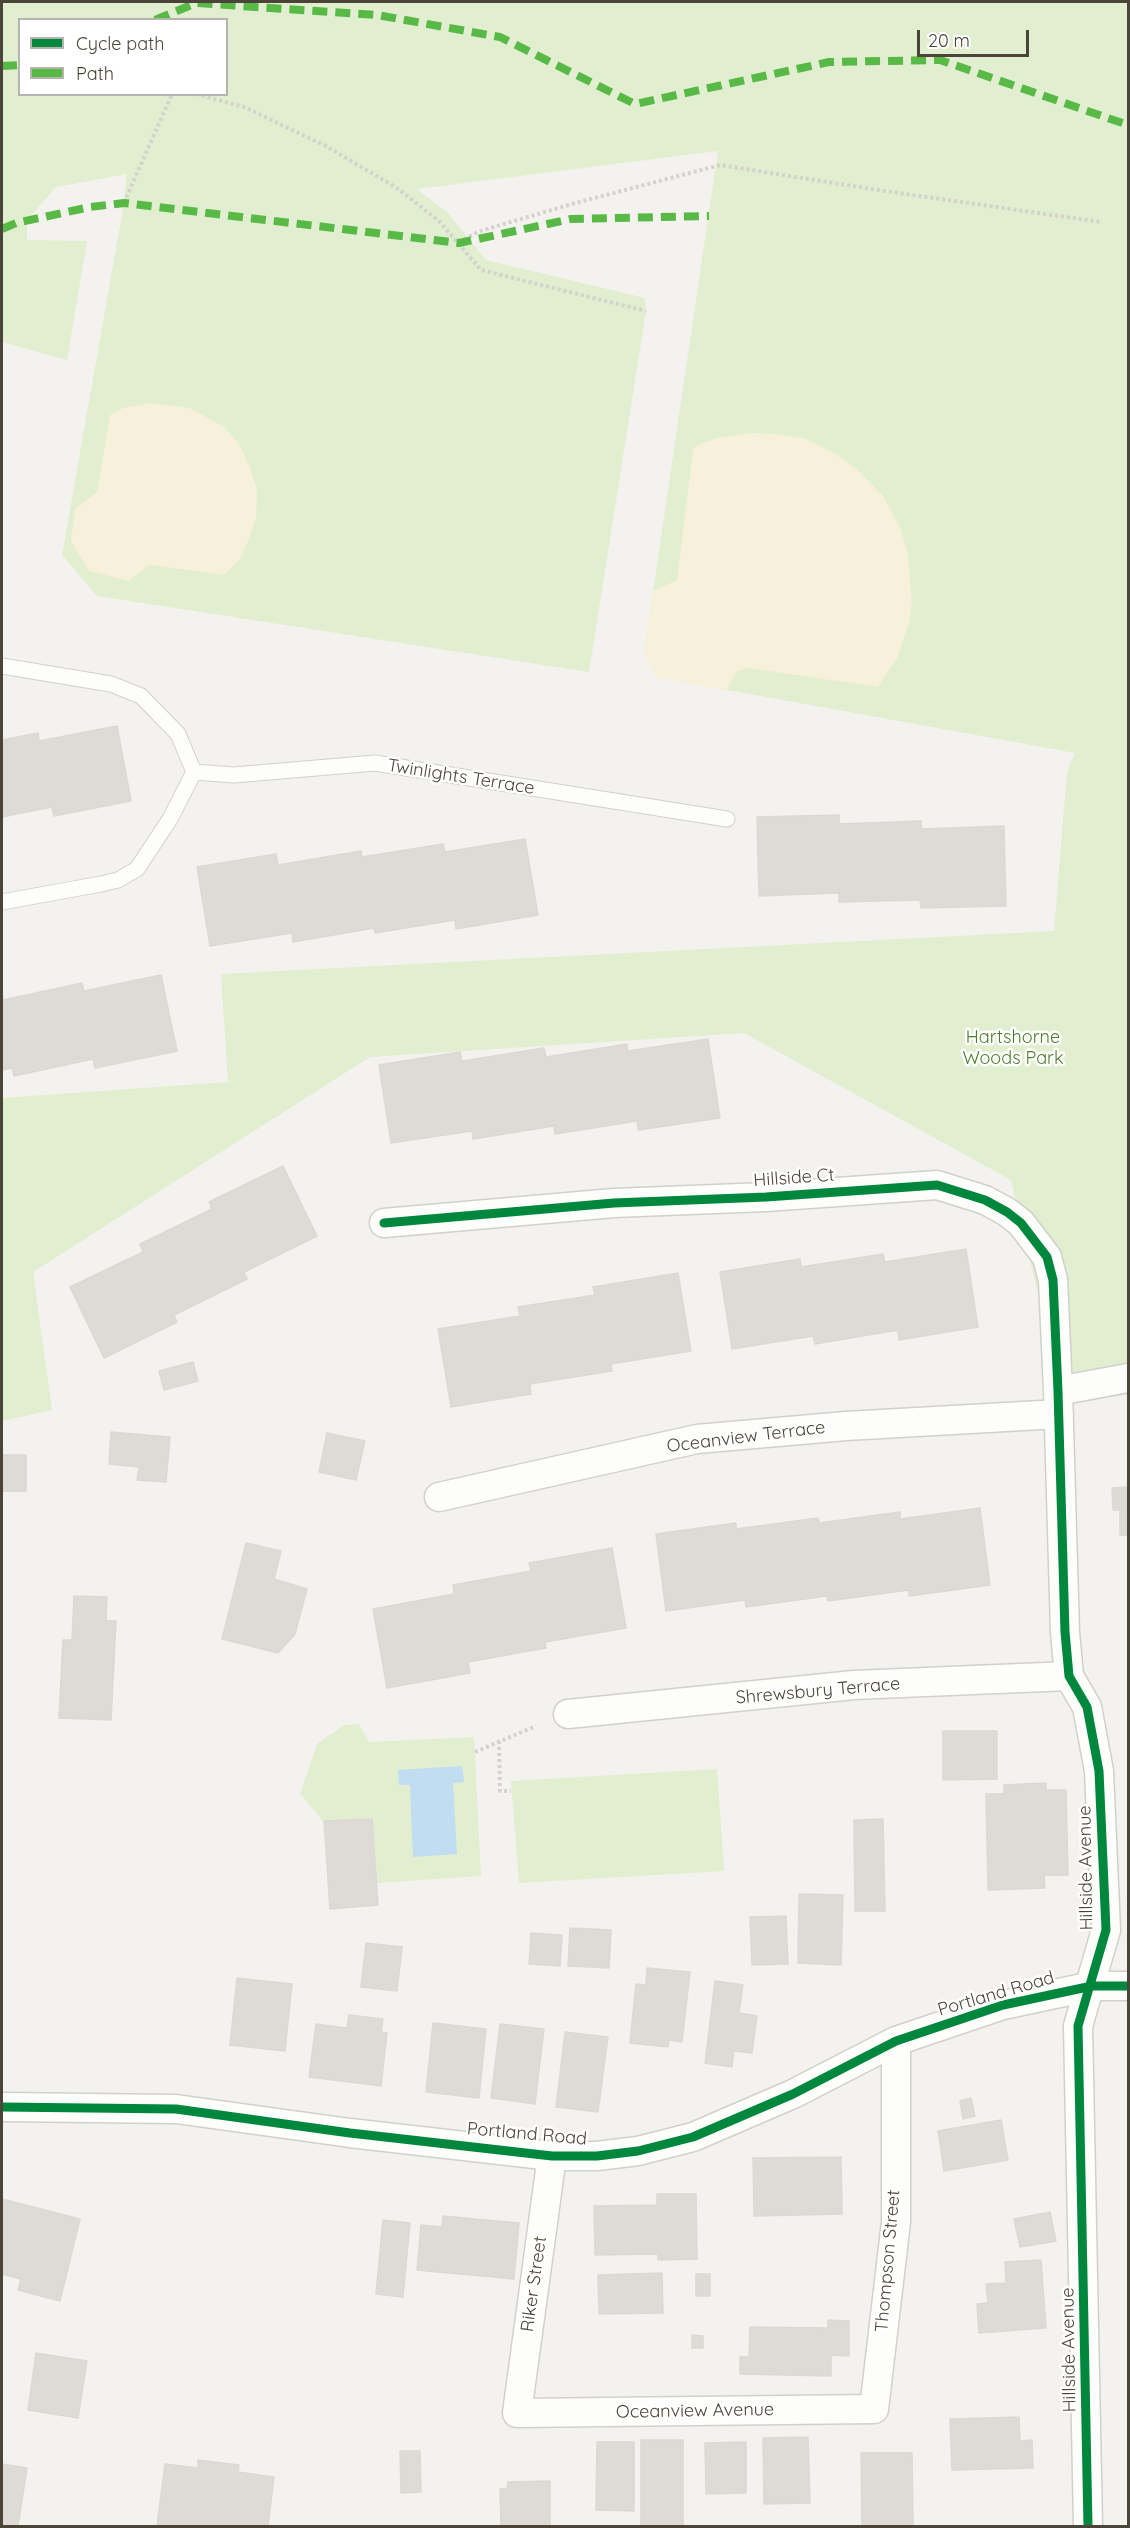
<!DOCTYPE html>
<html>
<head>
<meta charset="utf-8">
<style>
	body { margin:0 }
	#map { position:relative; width:1130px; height:2528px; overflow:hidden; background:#f4f2ee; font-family:Quicksand,sans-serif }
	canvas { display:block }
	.frame { position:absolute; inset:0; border:3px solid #4b4439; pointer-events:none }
	.legend { position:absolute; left:18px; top:18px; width:210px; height:78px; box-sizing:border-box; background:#fff; border:2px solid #b7b4b0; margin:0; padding:8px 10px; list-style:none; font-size:18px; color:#4b4439 }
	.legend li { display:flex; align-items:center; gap:12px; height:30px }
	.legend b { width:30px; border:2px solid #b7b4b0 }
	.scale { position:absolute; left:917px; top:30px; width:112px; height:27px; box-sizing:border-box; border:3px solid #4b4439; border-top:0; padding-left:8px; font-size:18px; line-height:21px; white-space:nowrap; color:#4b4439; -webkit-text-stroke:4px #fff; paint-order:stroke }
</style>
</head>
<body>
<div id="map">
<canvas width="1130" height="2528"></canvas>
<div class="frame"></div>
<ul class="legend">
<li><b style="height:8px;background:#00873e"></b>Cycle path</li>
<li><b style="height:8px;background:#58b947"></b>Path</li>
</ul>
<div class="scale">20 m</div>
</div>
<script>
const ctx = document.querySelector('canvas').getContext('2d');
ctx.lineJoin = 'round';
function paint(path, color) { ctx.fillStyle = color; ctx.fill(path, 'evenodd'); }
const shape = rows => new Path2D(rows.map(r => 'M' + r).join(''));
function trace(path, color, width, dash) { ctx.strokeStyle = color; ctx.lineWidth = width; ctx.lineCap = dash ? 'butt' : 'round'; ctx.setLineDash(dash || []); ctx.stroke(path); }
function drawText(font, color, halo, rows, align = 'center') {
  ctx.font = font + ' Quicksand,sans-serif'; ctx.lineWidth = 5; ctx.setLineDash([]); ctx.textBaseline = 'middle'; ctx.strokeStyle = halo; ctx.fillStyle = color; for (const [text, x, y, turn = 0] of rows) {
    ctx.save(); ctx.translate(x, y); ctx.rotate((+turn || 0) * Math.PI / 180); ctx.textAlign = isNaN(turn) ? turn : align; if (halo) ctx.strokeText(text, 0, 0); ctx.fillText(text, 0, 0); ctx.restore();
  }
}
const green = shape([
	[2,2,1128,2,1128,1372,1060,1387,1011,1180,744,1033,370,1057,33,1272,52,1410,2,1421,2,1098,228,1082,221,974,1054,931,1067,772,1075,753,656,677,644,653,718,151,417,189,448,213,486,260,645,298,646,311,589,672,97,596,62,555,124,203,127,174,56,187,27,220,27,240,87,241,67,360,2,342],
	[20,20,226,20,226,94,20,94],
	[359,1724,369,1742,474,1737,481,1876,377,1883,378,1905,330,1909,324,1822,300,1794,317,1744,344,1725],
	[717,1769,724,1871,519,1883,511,1781]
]);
const sand = shape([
	[150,403,190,408,224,427,240,445,250,468,257,490,256,518,250,537,240,559,224,575,150,565,129,581,89,571,71,541,75,509,97,492,110,415,123,408],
	[751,433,778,434,806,439,832,452,856,468,883,496,900,527,908,554,912,603,909,623,898,657,878,687,748,668,737,671,726,691,656,677,644,653,653,591,677,580,693,449,700,444,721,437]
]);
const water = shape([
	[462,1766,464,1782,453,1783,457,1854,413,1857,410,1785,399,1785,398,1770]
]);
const building = shape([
	[117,726,131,801,54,816,52,807,2,817,2,740,38,733,39,741,117,726],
	[839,815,839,824,921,821,921,829,1004,826,1006,906,921,908,920,900,839,902,839,893,759,896,757,817,839,815],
	[525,839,538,915,456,929,455,920,375,933,374,928,293,942,292,933,210,946,197,867,276,854,278,865,361,851,362,857,443,844,445,852,525,839],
	[161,975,177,1051,95,1068,93,1059,14,1076,12,1068,2,1070,2,993,3,1000,82,983,84,991,161,975],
	[708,1039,720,1118,638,1130,637,1121,555,1134,554,1126,473,1139,472,1131,391,1143,379,1065,460,1052,462,1061,544,1048,546,1057,627,1044,628,1051,708,1039],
	[283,1166,317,1236,244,1272,247,1279,174,1315,177,1322,104,1358,70,1287,143,1252,140,1244,212,1209,209,1202,283,1166],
	[966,1249,978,1327,899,1340,898,1330,815,1344,813,1336,732,1349,720,1272,800,1259,801,1267,883,1254,885,1262,966,1249],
	[678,1273,691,1351,611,1364,612,1371,530,1384,531,1394,451,1407,438,1329,520,1316,518,1307,595,1295,593,1287,678,1273],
	[193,1362,198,1381,164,1390,159,1371,193,1362],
	[111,1432,170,1437,166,1482,137,1480,139,1467,109,1464,111,1432],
	[327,1433,365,1441,356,1480,319,1472,327,1433],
	[2,1455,26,1455,26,1491,2,1491,2,1455],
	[1128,1487,1128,1535,1120,1535,1120,1510,1113,1510,1112,1488,1128,1487],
	[980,1508,990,1585,909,1596,909,1590,828,1601,827,1596,746,1607,745,1600,666,1611,656,1534,736,1523,736,1529,818,1518,819,1523,900,1512,900,1519,980,1508],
	[246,1543,281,1551,274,1579,307,1589,295,1634,278,1653,222,1639,246,1543],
	[612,1548,626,1628,545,1642,546,1648,468,1662,470,1673,387,1688,373,1609,454,1594,453,1585,531,1571,529,1563,612,1548],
	[74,1596,107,1597,106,1621,116,1621,111,1720,59,1718,63,1640,72,1640,74,1596],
	[943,1731,997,1731,997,1779,943,1780,943,1731],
	[1046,1783,1046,1790,1066,1790,1068,1875,1044,1875,1045,1888,988,1890,986,1794,1004,1794,1004,1785,1046,1783],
	[372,1819,378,1905,330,1909,324,1821,372,1819],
	[883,1819,885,1911,855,1911,854,1820,883,1819],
	[799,1894,843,1895,841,1965,798,1963,799,1894],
	[786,1916,788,1964,752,1965,750,1917,786,1916],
	[570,1928,611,1930,609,1968,568,1966,570,1928],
	[531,1933,562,1935,560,1966,529,1964,531,1933],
	[366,1943,402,1947,397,1991,361,1987,366,1943],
	[647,1968,690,1972,682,2042,669,2040,668,2047,630,2043,636,1984,646,1985,647,1968],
	[237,1978,292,1984,285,2051,230,2045,237,1978],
	[715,1981,743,1985,739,2013,757,2016,752,2053,734,2051,732,2067,705,2063,715,1981],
	[349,2015,383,2019,381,2032,387,2033,381,2086,309,2077,316,2024,347,2028,349,2015],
	[433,2023,486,2029,479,2098,426,2092,433,2023],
	[500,2024,544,2029,535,2104,491,2098,500,2024],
	[565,2032,608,2037,598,2112,556,2107,565,2032],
	[971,2098,975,2116,963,2119,960,2101,971,2098],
	[1001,2120,1008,2160,944,2171,938,2131,1001,2120],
	[841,2157,842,2214,754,2216,753,2158,841,2157],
	[657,2194,696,2194,697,2259,658,2260,658,2254,595,2255,594,2206,657,2205,657,2194],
	[2,2199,80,2219,60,2301,18,2290,21,2279,2,2274,2,2199],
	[1050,2212,1056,2241,1020,2247,1014,2219,1050,2212],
	[443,2216,519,2223,514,2279,417,2270,421,2225,442,2227,443,2216],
	[383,2220,410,2223,403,2297,376,2294,383,2220],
	[1041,2260,1046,2328,979,2333,977,2304,988,2303,986,2284,1006,2283,1005,2262,1041,2260],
	[662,2273,663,2313,599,2314,598,2275,662,2273],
	[696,2274,710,2274,710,2296,696,2296,696,2274],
	[828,2320,849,2321,849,2356,831,2355,831,2376,740,2374,740,2357,749,2357,750,2327,828,2328,828,2320],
	[692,2335,703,2336,703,2348,692,2348,692,2335],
	[36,2353,87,2361,78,2418,28,2410,36,2353],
	[1019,2417,1020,2441,1032,2440,1033,2468,952,2470,950,2419,1019,2417],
	[808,2437,810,2503,764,2504,763,2438,808,2437],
	[641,2440,683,2440,683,2526,641,2526,641,2440],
	[597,2442,634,2442,634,2511,596,2510,597,2442],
	[746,2442,746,2493,706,2494,705,2443,746,2442],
	[400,2451,420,2451,421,2492,401,2493,400,2451],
	[861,2453,912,2453,913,2526,862,2526,861,2453],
	[198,2460,239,2465,238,2472,274,2477,268,2526,157,2526,165,2464,198,2468,198,2460],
	[2,2464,27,2468,18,2526,2,2526,2,2464],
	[550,2481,550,2526,501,2526,500,2489,507,2489,508,2482,550,2481]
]);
const path = shape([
	[196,94,244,107,326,146,397,188,439,221,481,270,646,311],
	[124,203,172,94],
	[459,243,477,232,572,204,720,165,878,190,1101,222],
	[499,1741,500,1791,511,1791],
	[475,1752,536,1726]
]);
const lane = shape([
	[2,666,111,684,141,696,178,734,194,772,170,819,137,869,118,880,101,884,2,902],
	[194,772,234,775,375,763,727,819]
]);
const street = shape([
	[384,1223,614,1203,766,1197,937,1185,985,1200,1007,1212,1021,1223,1047,1257,1053,1280,1058,1391,1065,1632,1069,1676,1087,1707,1099,1771,1106,1930,1078,2026,1088,2526],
	[1058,1391,1128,1378],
	[439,1497,697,1439,846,1426,1059,1414],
	[568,1714,854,1685,1069,1676],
	[2,2107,176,2109,350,2133,552,2156,597,2156,638,2151,693,2137,793,2094,896,2041,1003,2005,1092,1986,1128,1986],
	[552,2156,517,2413,874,2409,896,2222,896,2041]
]);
const quiet = shape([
	[155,20,196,3,377,15,500,37,635,104,829,62,940,60,1128,125],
	[2,66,20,65],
	[2,229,16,223,90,207,124,203,459,243,571,219,709,216]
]);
const cycleway = shape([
	[384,1223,614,1203,766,1197,937,1185,985,1200,1007,1212,1021,1223,1047,1257,1053,1280,1058,1391,1065,1632,1069,1676,1087,1707,1099,1771,1106,1930,1078,2026,1088,2526],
	[2,2107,176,2109,350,2133,552,2156,597,2156,638,2151,693,2137,793,2094,896,2041,1003,2005,1092,1986,1128,1986]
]);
const streetNames = [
	["Twinlights Terrace",461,777,9],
	["Hillside Ct",794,1178,-4],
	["Oceanview Terrace",746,1437,-7],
	["Shrewsbury Terrace",818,1691,-5],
	["Hillside Avenue",1086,1868,-91],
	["Portland Road",996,1994,-16],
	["Portland Road",527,2134,5],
	["Thompson Street",888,2261,-85],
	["Riker Street",534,2284,-82],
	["Hillside Avenue",1069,2350,-91],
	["Oceanview Avenue",695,2411,-1]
];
const parkNames = [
	["Hartshorne",1013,1038],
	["Woods Park",1013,1059]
];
paint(green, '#e1eecf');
paint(sand, '#f7f0da');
paint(water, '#c0ddf1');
paint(building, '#dedbd6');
trace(building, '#dcd9d4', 1.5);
trace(lane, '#d2d0cb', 17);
trace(street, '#d2d0cb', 31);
trace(path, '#d3d2cc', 4, [3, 3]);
trace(lane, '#fdfdfc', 15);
trace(street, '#fdfdfc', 28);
trace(quiet, '#58b947', 8, [15, 8]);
trace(cycleway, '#00873e', 9);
drawText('18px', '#4b4439', '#fff', streetNames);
drawText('18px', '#4a7f2a', '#fff', parkNames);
</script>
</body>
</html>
